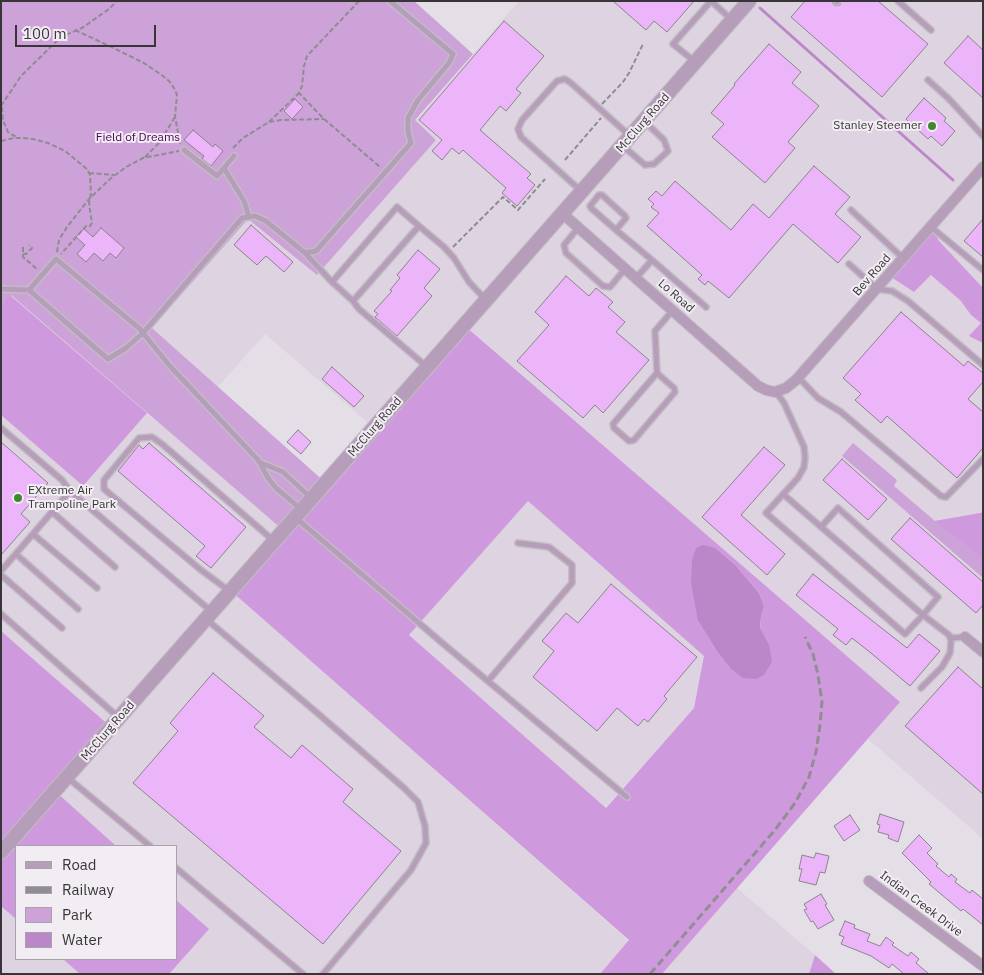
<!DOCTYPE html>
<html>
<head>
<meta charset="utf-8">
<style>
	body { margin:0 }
	#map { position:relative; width:984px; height:975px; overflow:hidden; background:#e4dfe6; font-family:"IBM Plex Sans",sans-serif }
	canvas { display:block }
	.frame { position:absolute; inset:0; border:2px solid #373538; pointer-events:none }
	.legend { position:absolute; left:15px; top:845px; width:162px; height:115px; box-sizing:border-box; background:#f2ecf3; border:1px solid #a7a3a8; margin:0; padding:6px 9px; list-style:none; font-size:15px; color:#373538 }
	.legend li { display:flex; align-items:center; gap:10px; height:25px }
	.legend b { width:25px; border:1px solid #a7a3a8 }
	.scale { position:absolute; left:15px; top:25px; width:141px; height:22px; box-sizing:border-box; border:2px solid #373538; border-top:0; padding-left:6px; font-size:15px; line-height:18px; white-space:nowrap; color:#373538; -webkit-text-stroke:4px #f2ecf3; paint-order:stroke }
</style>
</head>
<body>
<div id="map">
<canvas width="984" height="975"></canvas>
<div class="frame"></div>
<ul class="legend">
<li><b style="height:6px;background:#b69ebb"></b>Road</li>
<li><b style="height:6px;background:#918e93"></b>Railway</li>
<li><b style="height:14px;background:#cda2d8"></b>Park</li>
<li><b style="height:14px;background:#bc87c9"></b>Water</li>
</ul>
<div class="scale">100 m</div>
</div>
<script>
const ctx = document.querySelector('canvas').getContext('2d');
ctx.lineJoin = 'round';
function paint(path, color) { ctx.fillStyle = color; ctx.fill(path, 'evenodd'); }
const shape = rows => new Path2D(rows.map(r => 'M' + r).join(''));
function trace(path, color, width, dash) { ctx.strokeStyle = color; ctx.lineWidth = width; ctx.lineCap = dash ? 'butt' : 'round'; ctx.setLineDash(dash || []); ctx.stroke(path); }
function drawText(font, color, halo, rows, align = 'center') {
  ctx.font = font + ' "IBM Plex Sans",sans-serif'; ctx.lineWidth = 4; ctx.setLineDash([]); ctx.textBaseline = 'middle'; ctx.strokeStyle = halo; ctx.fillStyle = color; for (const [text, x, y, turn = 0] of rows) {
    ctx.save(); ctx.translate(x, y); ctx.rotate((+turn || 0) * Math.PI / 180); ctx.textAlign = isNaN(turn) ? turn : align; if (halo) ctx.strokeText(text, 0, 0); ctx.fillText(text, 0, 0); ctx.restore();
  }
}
const built = shape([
	[519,1,983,1,983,839,868,739,899,702,465,325,374,428,265,334,218,387,152,328,248,219,317,275,436,140,415,121],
	[147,413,284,531,231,591,629,941,600,974,1,974,1,852,111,727,1,631,1,415,83,486],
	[16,846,176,846,176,959,16,959],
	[528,500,705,656,694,708,605,808,409,635],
	[737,888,815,955,809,974,662,974]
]);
const green = shape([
	[1,1,414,1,473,54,415,120,436,140,317,275,248,219,152,328,326,483,284,531,11,295,1,305],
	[853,443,897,480,894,486,935,521,981,513,983,512,983,578,842,456]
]);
const forest = shape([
	[931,227,939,241,983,288,983,343,969,336,981,323,971,315,961,301,931,275,914,292,888,275],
	[10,295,147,413,83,486,1,415,1,305],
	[464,325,900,702,662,974,600,974,629,940,231,591],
	[528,501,704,656,694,708,606,808,409,635],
	[737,567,759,593,764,606,761,617,760,629,769,644,730,668,718,653,698,621],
	[983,512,983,558,935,521,981,513],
	[1,631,111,727,55,791,116,846,16,846,16,919,1,906],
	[176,900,209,929,169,974,80,974,63,959,176,959],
	[815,955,836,974,809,974]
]);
const water = shape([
	[703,545,715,548,737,567,759,593,764,606,761,617,760,628,769,644,772,662,764,675,756,679,743,678,730,668,718,653,698,621,691,583,692,560,696,548]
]);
const stream = shape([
	[760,8,953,180]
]);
const building = shape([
	[613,1,694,1,667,32,654,21,646,30,613,1],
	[805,1,832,1,833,4,836,6,840,5,841,1,878,1,928,44,882,97,791,17,805,1],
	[504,21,544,56,516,89,521,93,506,111,500,106,480,130,531,174,527,178,535,185,517,206,502,193,506,188,463,150,459,154,452,148,442,160,432,151,442,140,419,120,504,21],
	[968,36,983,50,983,98,944,63,968,36],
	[769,44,801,72,792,83,819,106,788,142,795,148,765,183,712,137,724,124,711,113,735,85,734,84,769,44],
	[924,98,946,118,944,121,955,131,942,146,931,136,928,139,906,119,924,98],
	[295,99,303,107,292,119,284,111,295,99],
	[193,130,213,147,215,144,223,151,211,166,202,159,204,156,184,140,193,130],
	[814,166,850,197,835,214,861,237,838,263,793,224,729,298,708,281,705,285,698,279,702,275,647,226,659,213,651,207,654,204,648,199,656,191,662,196,675,181,731,230,753,204,769,218,814,166],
	[983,219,983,257,964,241,983,219],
	[251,225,293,262,284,272,266,256,257,265,234,245,251,225],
	[101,228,124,248,116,258,110,253,103,261,94,253,86,262,77,254,85,245,76,237,84,229,93,237,101,228],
	[418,250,440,269,424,288,432,296,397,336,375,317,378,314,374,311,392,291,390,290,400,278,397,275,418,250],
	[566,276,589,296,596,288,613,302,608,307,625,322,616,332,649,360,603,413,595,405,583,418,517,361,549,325,535,312,566,276],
	[901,312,964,366,968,361,983,373,983,382,968,399,983,412,983,448,957,478,887,416,881,423,855,400,861,394,843,378,901,312],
	[332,367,364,396,354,407,322,379,332,367],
	[298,430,311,442,301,454,287,442,298,430],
	[1,442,48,483,21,514,30,522,1,555,1,442],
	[149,443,246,527,211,568,196,556,205,546,118,471,139,445,143,449,149,443],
	[764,447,785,465,741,515,785,554,767,575,702,517,764,447],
	[842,459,887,499,868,520,823,480,842,459],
	[910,518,983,582,983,605,976,613,891,539,910,518],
	[813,574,907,648,919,634,940,651,910,686,871,653,852,638,846,645,833,635,838,629,796,595,813,574],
	[611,584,697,657,664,696,667,699,648,722,644,719,638,726,617,708,597,731,533,677,554,651,542,641,566,613,578,623,611,584],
	[958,667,983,689,983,794,905,726,958,667],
	[213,673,264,716,254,727,291,758,302,745,353,789,343,802,401,851,323,944,133,783,178,731,170,723,213,673],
	[880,814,904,822,898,842,888,838,889,835,878,832,880,825,877,824,880,814],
	[850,815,860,830,844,841,834,826,850,815],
	[919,835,932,848,927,853,938,864,936,866,949,877,951,874,957,879,955,882,970,893,972,890,983,899,983,925,963,909,961,911,929,884,931,882,902,853,919,835],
	[816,853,829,856,825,873,820,872,816,885,799,881,802,869,799,869,802,855,814,858,816,853],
	[821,894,827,904,825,905,834,920,818,929,813,921,811,922,804,910,807,909,804,904,821,894],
	[845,921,855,925,854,928,870,934,867,941,880,946,886,937,894,943,892,945,908,956,911,952,919,959,916,963,929,974,904,974,892,964,889,968,871,956,841,944,844,937,839,935,845,921]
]);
const path = shape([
	[359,1,307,56,304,66,302,86,299,93,324,119,380,167],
	[75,30,103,43,144,63,163,76,170,82,174,88,177,95,175,116,180,144],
	[602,104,623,82,629,73,643,44],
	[1,106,21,76,61,37,82,28,109,9,117,1],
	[2,107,3,121,6,127,8,132,16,137],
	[269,122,299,93],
	[1,141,14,138,22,138,33,139,48,143,65,151,87,169,90,175,91,193,89,204,92,223,90,226,87,225,61,254],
	[233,148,243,138,269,122,281,120,324,119],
	[145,157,159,143,175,117],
	[565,160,601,118],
	[89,173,114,175],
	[23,247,23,257,37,269],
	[453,247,503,197,518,210,545,179],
	[57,252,59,240,67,227,89,199,110,179,126,167,143,158,179,151],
	[23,254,26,254,32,248,29,245]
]);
const service = shape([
	[836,1,837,2],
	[898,1,931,30],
	[694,61,673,44,711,1,732,20],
	[928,80,949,99,983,136],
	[623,146,645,165,654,164,668,151,664,140,644,121],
	[184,150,217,176,224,168],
	[234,156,224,168,244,201,249,217],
	[580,190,521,137,518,129,522,120,557,81,565,79,571,83,630,136],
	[851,210,903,258],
	[931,227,983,270],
	[578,228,564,245,566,253,603,286,610,287,625,269],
	[616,230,626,218,625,216,602,195,599,195,590,206,591,208,616,230,652,260,706,307],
	[305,253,332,282],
	[849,264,877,289,892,291,908,301,983,365],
	[636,278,652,260],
	[1,289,29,290],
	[353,301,332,282,397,207,419,226],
	[426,366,359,309,353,301,419,226,444,247,454,258,469,282,486,300],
	[657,373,674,388,675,392,634,440,629,441,614,428,613,424,657,373,655,331,673,310],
	[798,377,818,398,841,412,941,496,946,497,983,459],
	[776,392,784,403,804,447,805,458,804,467,798,478,766,513,905,634,923,615,949,635,951,641,950,653,942,667,921,688],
	[1,428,62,480,70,491],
	[259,462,283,472,311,498],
	[783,494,923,615,938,597,838,508,821,527],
	[302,510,276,488,268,478,259,461,169,365,143,333,140,329,56,259,29,290,108,359,126,348,143,333,242,218,255,216,266,221,305,253,316,251,411,143,408,131,408,118,418,100,449,63,453,54,390,1],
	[52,512,115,567],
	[296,518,447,647,627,797],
	[33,534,97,588],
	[16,554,78,609],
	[1,571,70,491,212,612],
	[1,575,62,628],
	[228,590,201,570,104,489,104,480,139,438,152,437,162,444,274,541],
	[1,614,117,716],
	[206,619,315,711,404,788,418,802,425,826,426,843,411,870,323,974],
	[950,638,965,637],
	[488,681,572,583,572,565,549,547,518,543],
	[68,778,150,846],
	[176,868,303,974]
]);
const minor = shape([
	[563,214,758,386,766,390,775,392,786,388,796,380,983,167],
	[965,637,983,652],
	[869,881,983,966]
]);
const tertiary = shape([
	[1,852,749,1]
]);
const rail = shape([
	[650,974,775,830,795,803,809,777,816,752,820,725,822,702,818,675,813,654,805,637]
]);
const markers = [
	[932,126,5,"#41872d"],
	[18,498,5,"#41872d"]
];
const streetNames = [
	["McClurg Road",643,123,-49],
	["Bev Road",872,275,-49],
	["Lo Road",676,296,41],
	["McClurg Road",375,427,-49],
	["McClurg Road",108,731,-49],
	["Indian Creek Drive",921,904,37]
];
const poiNames = [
	["Stanley Steemer",922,126],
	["EXtreme Air",28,491,"left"],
	["Trampoline Park",28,505,"left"]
];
const parkNames = [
	["Field of Dreams",138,138]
];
paint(built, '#ded3e0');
paint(green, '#cda2d8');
paint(forest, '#cf9add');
paint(water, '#bc87c9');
trace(stream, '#bc87c9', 3);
paint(building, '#ecb5fa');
trace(building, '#8a858c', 1);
trace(service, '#c1bdc3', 8);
trace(minor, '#c1bdc3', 12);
trace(tertiary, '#c1bdc3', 16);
trace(path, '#8f8c91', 2, [5, 2.5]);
trace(service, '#b69ebb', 5);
trace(minor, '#b69ebb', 10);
trace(tertiary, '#b69ebb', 14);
trace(rail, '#918e93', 3, [8, 4]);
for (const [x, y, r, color] of markers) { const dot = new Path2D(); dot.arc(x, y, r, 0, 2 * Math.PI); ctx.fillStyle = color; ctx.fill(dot); trace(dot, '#f2ecf3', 2); }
drawText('12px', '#373538', '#f2ecf3', streetNames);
drawText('12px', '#373538', '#f2ecf3', poiNames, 'right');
drawText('12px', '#480257', '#f2ecf3', parkNames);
</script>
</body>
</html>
